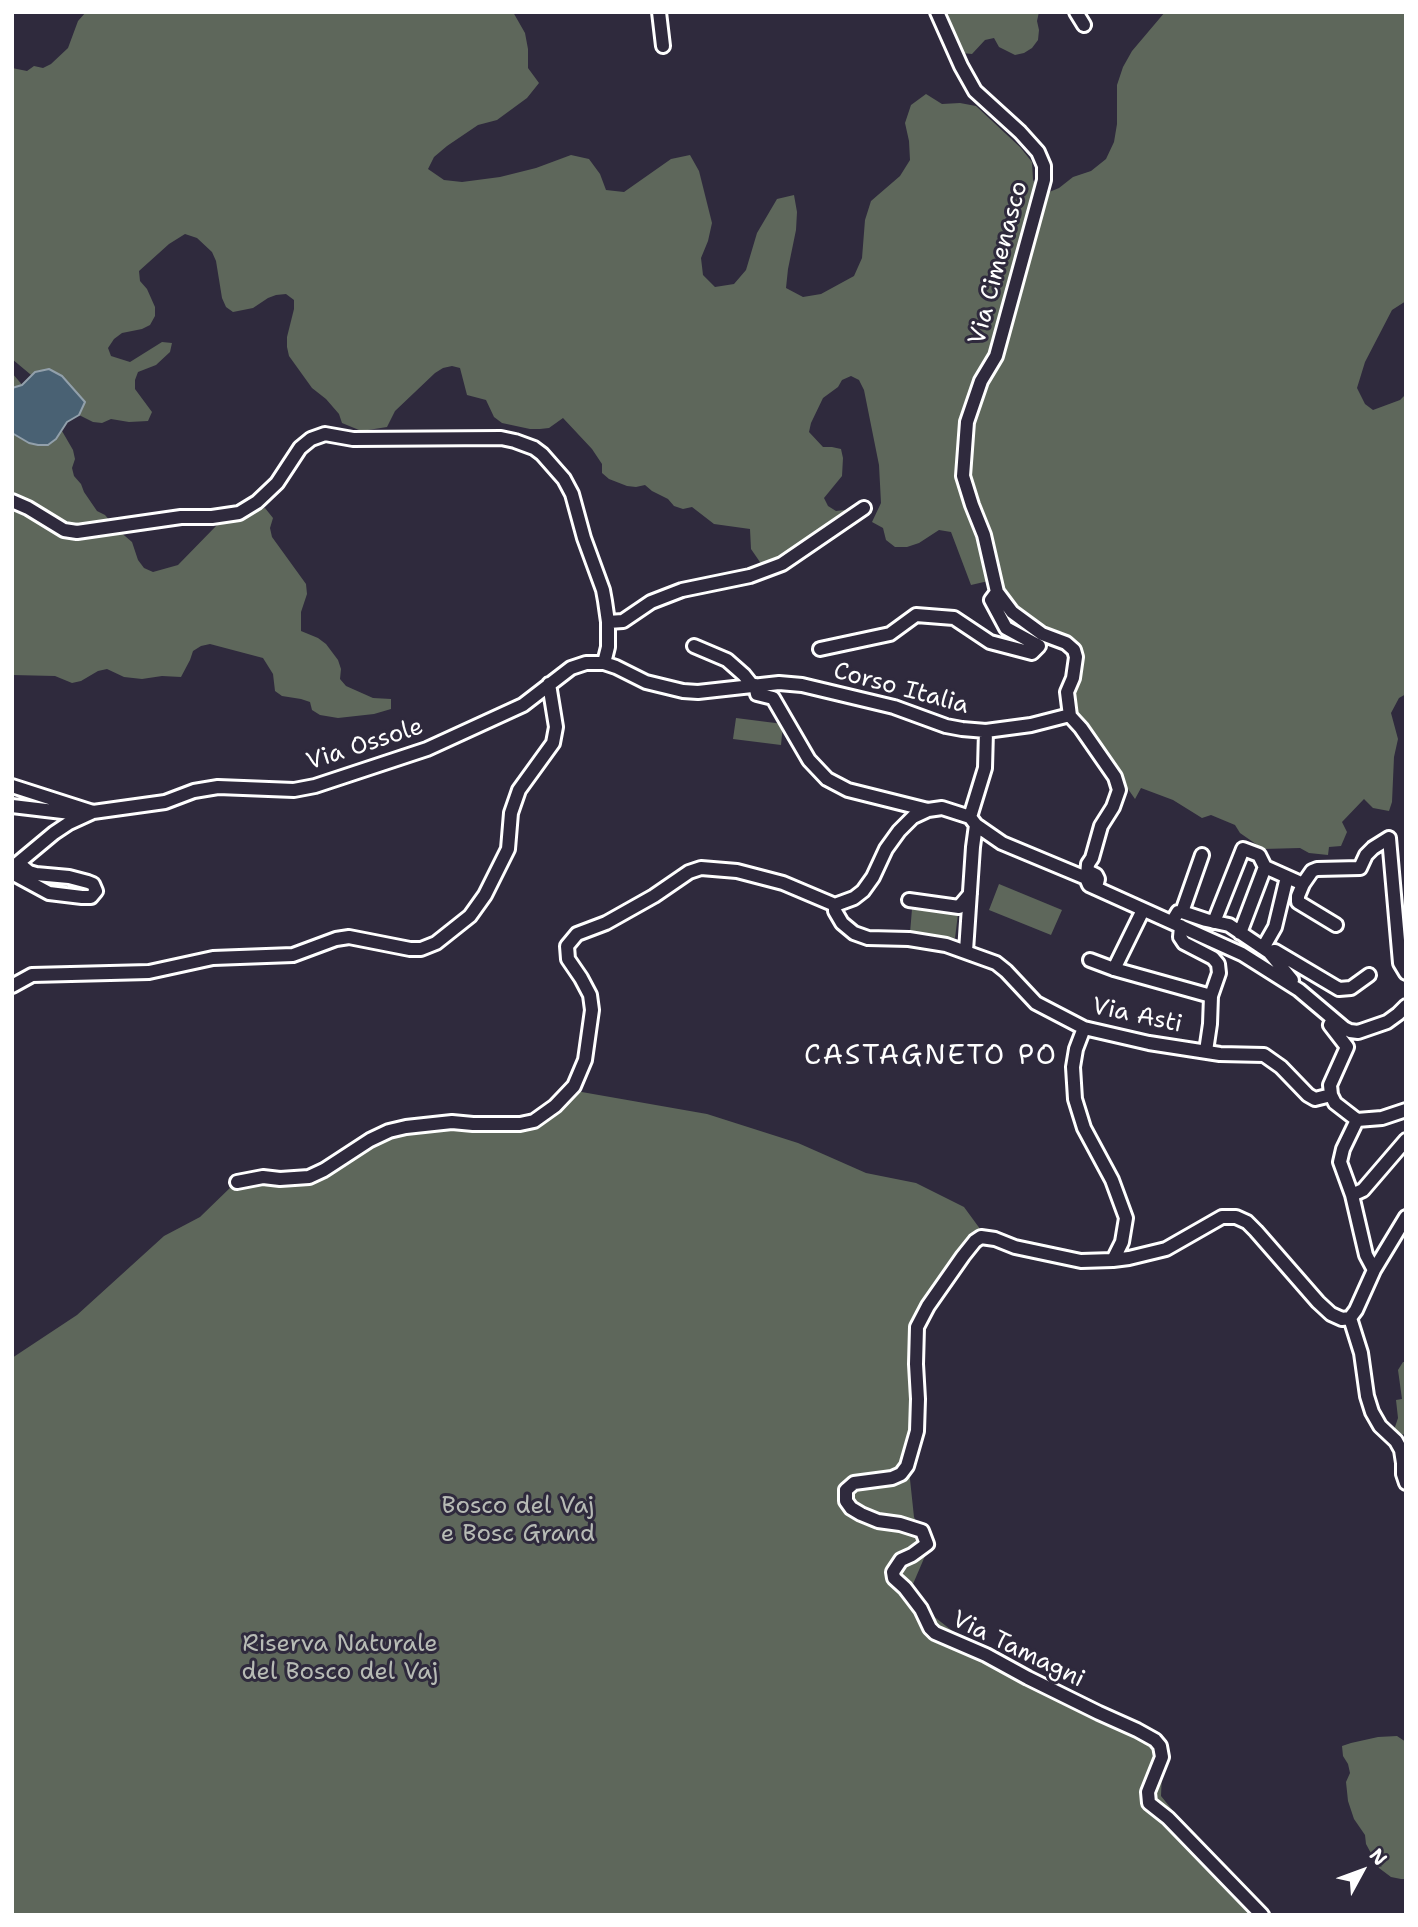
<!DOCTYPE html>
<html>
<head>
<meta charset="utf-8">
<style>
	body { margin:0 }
	#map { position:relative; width:1418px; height:1927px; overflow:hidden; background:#2f2a3d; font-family:"Shantell Sans",sans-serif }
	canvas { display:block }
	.frame { position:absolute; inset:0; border:14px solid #fff; pointer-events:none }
	.north { position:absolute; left:1327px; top:1836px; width:70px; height:70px; -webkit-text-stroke:5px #2f2a3d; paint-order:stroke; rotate:49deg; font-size:19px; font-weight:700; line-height:28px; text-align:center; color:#fff }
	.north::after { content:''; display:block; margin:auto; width:24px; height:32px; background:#fff; clip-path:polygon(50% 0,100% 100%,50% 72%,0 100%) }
</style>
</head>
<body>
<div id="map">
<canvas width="1418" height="1927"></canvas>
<div class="frame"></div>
<div class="north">N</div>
</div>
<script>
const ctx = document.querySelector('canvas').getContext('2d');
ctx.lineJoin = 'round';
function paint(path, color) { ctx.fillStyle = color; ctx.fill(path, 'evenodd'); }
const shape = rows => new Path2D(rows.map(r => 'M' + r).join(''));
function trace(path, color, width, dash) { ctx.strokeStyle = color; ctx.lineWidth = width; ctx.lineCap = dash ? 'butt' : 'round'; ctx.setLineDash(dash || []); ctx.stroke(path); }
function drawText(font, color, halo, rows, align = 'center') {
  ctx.font = font + ' "Shantell Sans",sans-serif'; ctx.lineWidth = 6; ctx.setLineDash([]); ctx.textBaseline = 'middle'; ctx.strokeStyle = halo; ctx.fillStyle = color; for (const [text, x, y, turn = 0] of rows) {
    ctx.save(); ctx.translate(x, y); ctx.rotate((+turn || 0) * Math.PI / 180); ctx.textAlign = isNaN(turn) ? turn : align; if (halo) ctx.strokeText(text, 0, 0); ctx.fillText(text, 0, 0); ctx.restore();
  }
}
const green = shape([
	[86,12,513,12,525,33,528,49,528,68,539,83,527,98,497,120,478,125,447,146,434,157,428,169,444,180,462,182,500,177,536,168,571,155,589,159,600,174,606,190,624,192,671,159,690,155,699,171,712,223,708,241,701,258,703,275,715,287,734,284,746,270,757,233,777,199,794,195,797,212,796,230,788,269,786,288,803,297,821,294,854,276,862,258,865,220,871,201,900,176,910,160,909,141,905,123,911,105,926,94,942,104,960,103,976,106,1020,147,1032,162,1033,180,1042,195,1059,188,1073,177,1091,171,1106,159,1114,142,1117,124,1117,85,1123,67,1132,51,1165,12,1406,12,1406,301,1392,310,1365,362,1357,388,1365,404,1373,410,1400,400,1406,394,1406,694,1399,698,1391,713,1398,739,1394,757,1392,802,1389,811,1373,808,1364,799,1342,822,1347,832,1341,846,1329,847,1328,855,1309,853,1300,848,1263,849,1240,833,1235,825,1211,815,1202,818,1173,800,1141,788,1135,799,1074,712,1072,694,1081,669,1083,656,1079,647,1068,639,1034,624,1010,598,997,579,971,585,951,532,939,530,919,543,907,547,895,547,886,540,883,528,872,522,881,503,879,465,864,390,859,380,851,376,842,380,838,387,823,398,811,423,809,432,823,447,832,447,841,449,843,458,842,476,824,498,828,506,836,511,845,510,848,513,794,553,762,565,751,549,750,529,714,524,692,507,683,509,674,506,668,499,652,491,645,485,636,487,627,486,609,479,602,473,602,464,592,449,563,418,549,428,540,429,530,429,502,423,494,417,486,400,467,395,460,368,452,366,443,368,435,373,395,411,387,427,368,430,359,430,342,423,339,414,326,399,312,388,289,356,287,347,287,337,294,309,294,300,286,294,276,295,268,298,253,308,233,312,226,307,222,298,216,261,212,252,197,238,185,234,169,244,139,271,140,281,147,289,155,307,155,316,150,325,142,329,122,333,114,339,108,348,111,356,130,362,162,342,172,343,170,352,156,365,138,372,135,380,135,389,152,412,148,421,129,422,111,419,102,423,93,422,79,415,12,359,12,68,27,71,34,66,43,68,51,64,68,48,78,21],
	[947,12,1039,12,1037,21,1039,30,1038,40,1032,48,1024,53,1015,55,999,47,994,38,985,40,972,54,962,53],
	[12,373,62,431,73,450,75,459,72,468,74,476,81,484,84,492,97,511,105,515,118,530,132,542,138,560,144,568,153,572,178,565,217,525,225,521,234,520,247,513,265,508,273,518,270,528,272,537,306,584,307,594,301,612,301,631,318,638,326,644,338,660,341,669,340,679,346,686,373,698,391,699,391,709,374,714,338,718,320,715,312,710,310,702,301,699,282,696,275,691,273,674,263,658,210,644,201,646,193,651,190,660,181,677,162,676,142,679,124,677,107,669,98,671,81,681,72,683,55,676,12,675],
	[736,718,783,724,781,745,733,739],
	[999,884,1062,910,1051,935,989,910],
	[912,909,958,914,955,938,910,933],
	[576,1091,707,1114,798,1143,866,1173,916,1183,964,1207,986,1237,959,1268,934,1302,919,1340,918,1376,924,1418,909,1470,914,1517,928,1549,913,1584,932,1615,964,1640,1163,1750,1161,1796,1186,1827,1273,1915,12,1915,12,1358,77,1315,164,1236,200,1217,234,1184,325,1178,354,1154,405,1129,535,1126],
	[1403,1362,1406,1362,1406,1434,1398,1435,1394,1430,1398,1418,1396,1400,1402,1399,1398,1370],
	[1397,1736,1406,1742,1406,1879,1401,1879,1391,1877,1379,1868,1366,1844,1365,1835,1354,1819,1348,1801,1346,1782,1350,1773,1348,1764,1343,1756,1342,1746,1351,1743,1378,1737]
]);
const water = shape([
	[49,369,62,376,85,402,79,415,67,422,56,439,48,445,38,445,29,443,12,433,12,388,22,385,35,372,49,369]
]);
const minor = shape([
	[659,12,663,46],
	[937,12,961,66,975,91,1020,132,1038,152,1044,166,1044,180,996,356,981,381,967,422,963,476,972,505,984,535,997,592,1012,612,1042,634,1066,643,1074,650,1076,657,1073,678,1067,692,1070,716],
	[1076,12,1084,25],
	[12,501,28,508,64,530,77,532,181,517,212,517,239,513,257,502,277,483,300,448,311,439,325,434,353,439,501,438,515,441,534,448,542,454,564,479,572,494,584,538,603,590,605,601,608,622,608,647,604,663],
	[608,622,623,621,651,602,682,590,750,576,782,564,864,508],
	[694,646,727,660,744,675,752,685],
	[820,649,890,634,916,615,954,618,990,642,1032,653,1039,646,1006,628,991,600,997,592],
	[755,685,757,694,773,698,809,760,827,779,848,790,928,810,942,808,970,817,976,825,1002,843,1086,878],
	[12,786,93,812],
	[12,806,71,813,79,815],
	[970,817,985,768,986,731],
	[12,868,54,833,69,823,93,812,165,802,194,791,218,787,294,790,315,786,427,749,523,705,571,668,586,663,604,663,616,667,646,682,683,691,698,692,779,683,802,685,894,707,946,726,962,729,986,731,1031,725,1066,716,1070,716,1081,728,1115,777,1119,790,1113,807,1101,826,1092,858,1088,864,1087,876],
	[12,873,49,893,82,897,91,897,96,891,93,884,88,882,69,877,36,874,29,872,18,863],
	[1303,884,1298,896,1298,902,1336,925],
	[1092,886,1097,883,1098,879,1096,875,1092,873,1086,878,1089,885,1242,954,1299,990,1344,1028,1350,1031,1358,1032,1387,1022,1398,1014,1406,1006],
	[909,900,959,907,970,894],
	[835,905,835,911,842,923,854,933,868,938,909,939,946,945,996,963,1006,971,1036,1003,1084,1028,1149,1043,1220,1054,1264,1055,1281,1067,1308,1095,1315,1099,1331,1095],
	[835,905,854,898,863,891,873,877,886,849,899,831,913,817,928,810],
	[1182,912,1202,855],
	[1172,922,1178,912,1182,912,1206,920,1229,925,1269,952,1292,980],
	[1214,922,1243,849,1259,855,1265,867,1303,884,1312,871,1317,869,1360,868,1366,855,1373,848,1389,838,1400,963,1406,973],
	[1181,926,1180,937,1184,943,1213,958,1218,964,1219,973,1211,996,1210,1024,1206,1051],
	[1240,933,1265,867],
	[1263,948,1275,927,1287,877],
	[966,951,973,847,976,825],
	[1270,952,1275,951,1339,989,1351,988,1369,975],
	[1090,960,1114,969,1211,996],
	[1114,969,1143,910],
	[12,986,32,975,149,972,213,958,293,955,336,939,349,937,410,949,421,949,436,943,470,916,485,895,508,849,511,813,519,790,553,743,556,727,549,684],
	[1331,1023,1330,1025,1347,1047,1330,1085,1331,1095,1335,1103,1357,1120],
	[1084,1028,1076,1049,1073,1067,1075,1099,1084,1128,1112,1180,1126,1218,1122,1242,1113,1260],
	[1357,1120,1343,1149,1340,1162,1352,1195,1366,1255,1374,1270],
	[1357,1120,1382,1118,1406,1110],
	[237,1182,263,1177,280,1179,309,1177,324,1170,370,1140,389,1131,406,1127,452,1122,473,1124,520,1124,534,1121,555,1106,574,1086,585,1060,592,1010,590,995,581,978,568,959,567,946,577,934,606,923,654,896,689,872,701,868,737,871,783,883,835,905],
	[1352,1195,1363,1190,1406,1140],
	[1350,1318,1361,1353,1367,1396,1372,1412,1380,1426,1396,1441,1401,1450,1403,1463,1403,1474,1406,1483],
	[1262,1915,1168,1818,1149,1803,1148,1792,1162,1757,1160,1746,1155,1740,1137,1730,1099,1713,1028,1678,986,1655,935,1633,930,1628,921,1609,905,1588,894,1578,893,1572,901,1560,912,1555,927,1544,922,1531,900,1524,878,1521,861,1514,851,1508,846,1501,846,1490,854,1483,892,1478,901,1474,907,1466,917,1431,918,1399,916,1364,917,1327,928,1306,963,1256,975,1241,981,1237,995,1239,1015,1247,1081,1261,1113,1260,1129,1258,1166,1249,1222,1217,1236,1217,1247,1222,1256,1231,1318,1302,1331,1314,1342,1319,1350,1318,1356,1310,1374,1270,1406,1217]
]);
const streetNames = [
	["Via Cimenasco",999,263,-75],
	["Corso Italia",901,689,15],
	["Via Ossole",365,745,-18],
	["Via Asti",1137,1016,12],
	["Via Tamagni",1018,1650,26]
];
const parkNames = [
	["Bosco del Vaj",518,1507],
	["e Bosc Grand",518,1535],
	["Riserva Naturale",340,1645],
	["del Bosco del Vaj",340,1673]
];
const quarterNames = [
	["CASTAGNETO PO",931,1057]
];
paint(green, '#5e675b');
paint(water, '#496173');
trace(water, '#92a0ab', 2);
trace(minor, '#fff', 18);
trace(minor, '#2f2a3d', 12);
drawText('24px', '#fff', '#2f2a3d', streetNames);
drawText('24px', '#b7bbb5', '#2f2a3d', parkNames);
ctx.letterSpacing = '2px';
drawText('28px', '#fff', '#2f2a3d', quarterNames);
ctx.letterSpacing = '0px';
</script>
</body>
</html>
